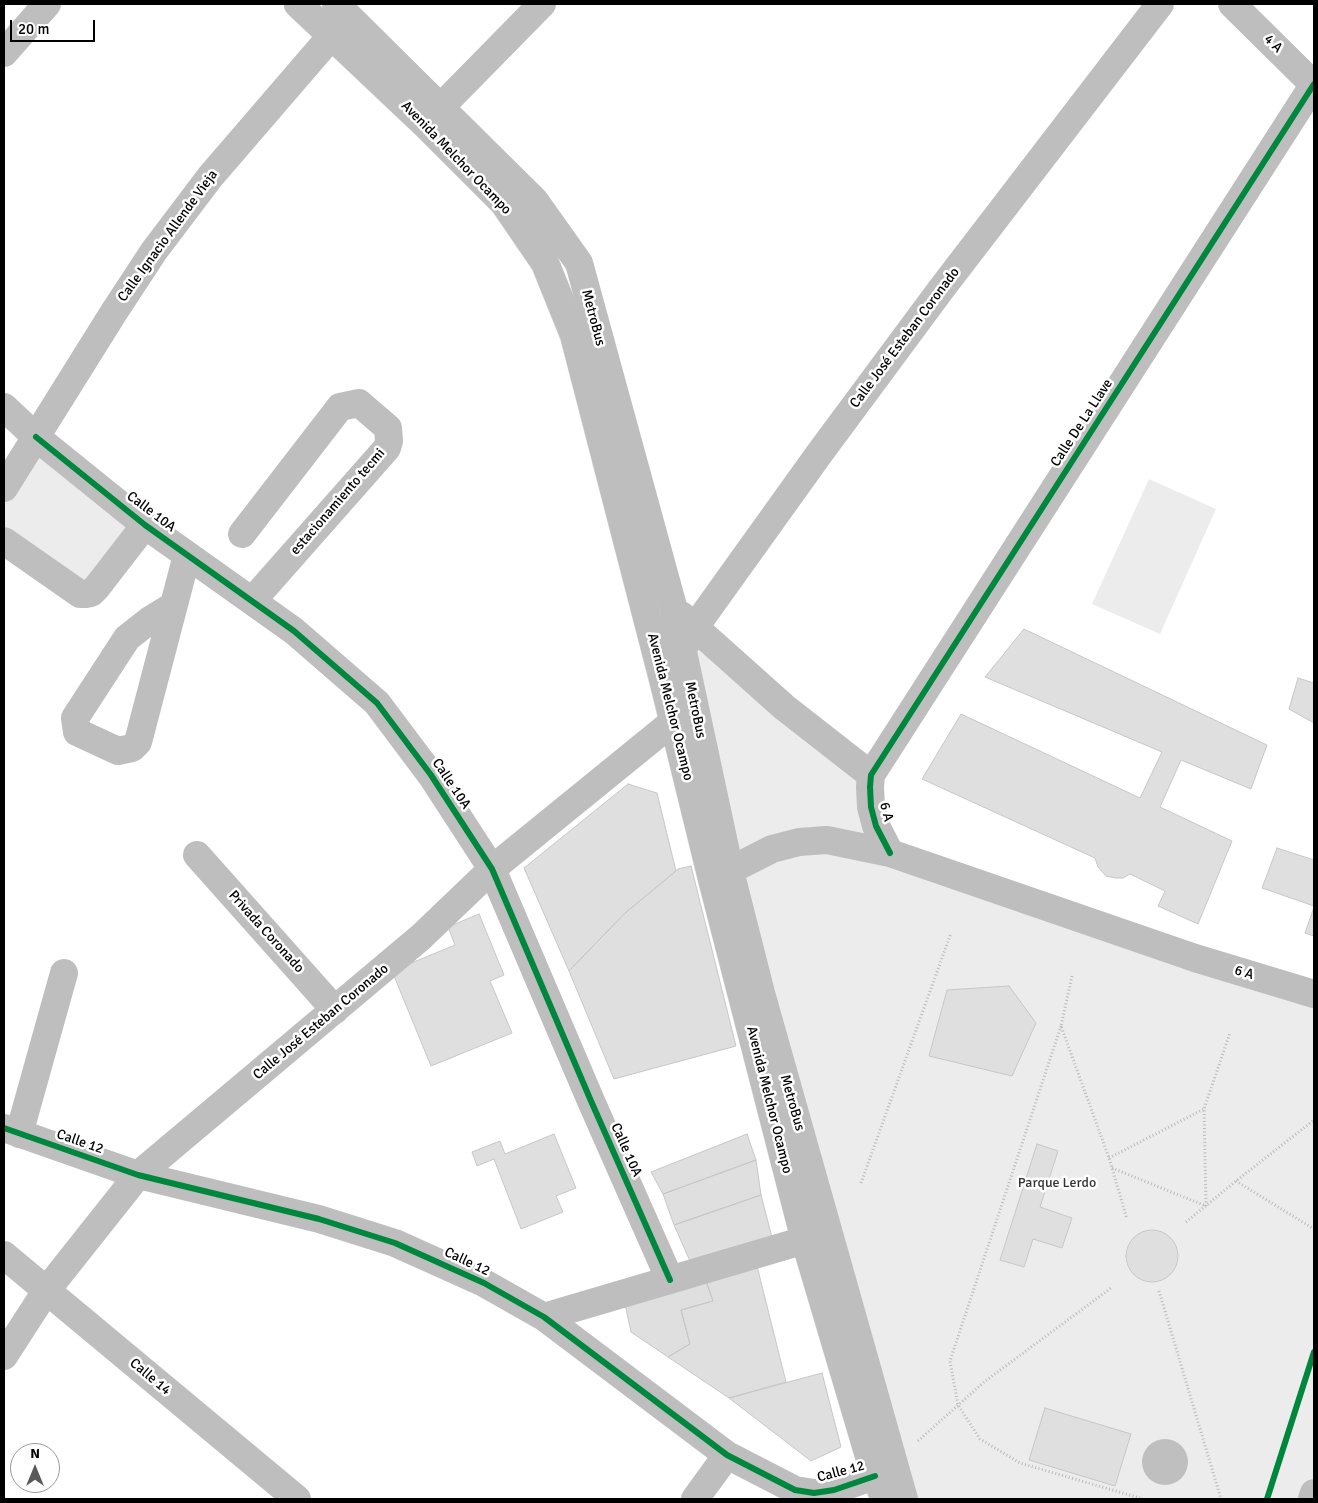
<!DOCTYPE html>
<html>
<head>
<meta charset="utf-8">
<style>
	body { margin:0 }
	#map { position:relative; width:1318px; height:1503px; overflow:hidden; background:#fff; font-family:Signika,sans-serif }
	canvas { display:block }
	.frame { position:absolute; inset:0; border:5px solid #000; pointer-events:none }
	.north { position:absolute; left:10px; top:1443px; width:50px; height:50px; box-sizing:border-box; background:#fff; border:1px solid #999; border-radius:50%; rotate:0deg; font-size:14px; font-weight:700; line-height:20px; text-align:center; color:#000 }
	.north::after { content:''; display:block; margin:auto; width:18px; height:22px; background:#595959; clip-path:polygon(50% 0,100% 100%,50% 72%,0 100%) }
	.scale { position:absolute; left:10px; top:20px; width:85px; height:22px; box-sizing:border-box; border:2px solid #000; border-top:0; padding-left:6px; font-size:15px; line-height:18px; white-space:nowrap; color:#000; -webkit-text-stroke:4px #fff; paint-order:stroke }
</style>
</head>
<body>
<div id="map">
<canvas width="1318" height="1503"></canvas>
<div class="frame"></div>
<div class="north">N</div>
<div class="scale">20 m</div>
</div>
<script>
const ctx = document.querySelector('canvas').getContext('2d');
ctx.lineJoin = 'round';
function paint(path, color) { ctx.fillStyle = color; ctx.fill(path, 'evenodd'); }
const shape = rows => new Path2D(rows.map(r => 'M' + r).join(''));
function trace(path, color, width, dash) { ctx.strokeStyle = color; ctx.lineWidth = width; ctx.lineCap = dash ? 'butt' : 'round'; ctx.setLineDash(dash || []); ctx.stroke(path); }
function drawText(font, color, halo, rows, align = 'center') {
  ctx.font = font + ' Signika,sans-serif'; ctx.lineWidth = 5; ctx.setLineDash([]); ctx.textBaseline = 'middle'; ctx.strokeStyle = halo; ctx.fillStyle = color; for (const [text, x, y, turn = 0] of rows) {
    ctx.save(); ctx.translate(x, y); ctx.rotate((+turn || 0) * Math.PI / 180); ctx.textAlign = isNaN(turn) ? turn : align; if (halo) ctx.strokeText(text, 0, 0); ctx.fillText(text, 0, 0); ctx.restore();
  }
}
const green = shape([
	[36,437,145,525,97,587,4,541,4,488],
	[1149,479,1216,509,1160,634,1092,604],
	[695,627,871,775,890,853,1314,993,1314,1499,885,1499,712,879]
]);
const water = shape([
	'1142 1462a23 23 0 1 1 46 0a23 23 0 1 1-46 0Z'
]);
const building = shape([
	[1024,629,1267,745,1251,789,1181,760,1160,807,1232,841,1198,924,1158,906,1165,891,1130,874,1123,878,1115,878,1106,876,1098,867,1095,858,922,779,961,714,1140,798,1162,752,985,677,1024,629],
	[1298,678,1314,683,1314,723,1289,709,1298,678],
	[628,784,657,793,676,871,624,914,569,971,524,868,628,784],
	[1277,848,1314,860,1314,906,1262,888,1277,848],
	[691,866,736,1046,614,1079,569,971,624,914,678,869,691,866],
	[1314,907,1314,936,1305,933,1314,907],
	[479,914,504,975,490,981,512,1033,431,1066,392,971,455,945,448,927,479,914],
	[1009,986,1036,1023,1012,1076,929,1056,947,990,1009,986],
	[554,1134,576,1188,556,1196,563,1212,521,1229,494,1159,477,1166,472,1152,500,1141,505,1154,554,1134],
	[747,1134,756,1160,663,1194,651,1172,747,1134],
	[1037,1144,1058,1151,1040,1207,1072,1218,1062,1248,1033,1239,1024,1267,1000,1260,1037,1144],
	[756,1160,761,1195,674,1225,663,1194,756,1160],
	[761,1195,774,1245,694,1270,674,1225,761,1195],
	'1126 1256a26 26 0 1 1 52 0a26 26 0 1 1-52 0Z',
	[756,1262,786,1382,729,1398,668,1357,690,1344,681,1310,713,1301,705,1278,756,1262],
	[705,1278,713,1301,681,1310,690,1344,668,1357,631,1332,625,1304,705,1278],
	[822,1373,841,1447,811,1461,729,1398,822,1373],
	[1045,1408,1131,1434,1115,1486,1029,1460,1045,1408]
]);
const path = shape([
	[1072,976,1061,1026,1109,1158,1127,1219],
	[1061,1026,950,1361,958,1405,980,1439,1020,1463,1143,1499],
	[1109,1158,1204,1109],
	[1112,1168,1206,1206,1204,1109,1230,1033],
	[1236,1181,1314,1229],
	[861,1183,951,933],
	[1186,1222,1236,1181,1314,1120],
	[1159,1291,1221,1499],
	[918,1441,984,1382,1111,1288]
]);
const minor = shape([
	[336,4,535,201,579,263,674,610,730,871,761,993,904,1499],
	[1232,4,1314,85],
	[4,53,47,4],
	[429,119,542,4],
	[4,407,36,437,145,525,294,631,377,703,431,775,492,869,591,1101,670,1280],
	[4,488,114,312,154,251,210,177,346,19],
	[242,534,340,407,359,403,388,428,389,441,387,448,252,601],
	[4,541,80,594,86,594,91,593,97,587,145,525],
	[173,606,150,620,127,638,75,718,77,732,118,751,132,748,138,742,187,555],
	[681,615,784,707,871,775],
	[678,658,695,627,819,454,942,288,1160,4],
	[890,853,876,826,871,807,870,787,871,775,1314,84],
	[197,855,335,1010],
	[715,878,772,849,799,842,827,840,890,853,1195,958,1314,994],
	[4,1128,138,1175,319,1219,395,1243,484,1283,544,1317,727,1455,795,1490,814,1493,834,1490,875,1476],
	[19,1134,64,973],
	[4,1255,297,1499],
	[544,1317,805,1240],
	[4,1356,46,1291,138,1175,421,937,492,869,674,721],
	[695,1499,727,1455],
	[1312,1499,1314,1493]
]);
const major = shape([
	[298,4,425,124,504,203,545,263,574,335,664,683,712,879,805,1240,875,1476,885,1499]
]);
const cycleway = shape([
	[36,437,145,525,294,631,377,703,431,775,492,869,591,1101,670,1280],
	[890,853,876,826,871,807,870,787,871,775,1314,84],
	[4,1128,138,1175,319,1219,395,1243,484,1283,544,1317,727,1455,795,1490,814,1493,834,1490,875,1476],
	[1267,1499,1314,1352]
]);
const streetNames = [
	["4 A",1273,44,45],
	["Avenida Melchor Ocampo",456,158,46],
	["Calle Ignacio Allende Vieja",168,236,-54],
	["MetroBus",593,318,75],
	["Calle José Esteban Coronado",905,338,-53],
	["Calle De La Llave",1082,423,-57],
	["estacionamiento tecmi",338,502,-49],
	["Calle 10A",151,512,37],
	["Avenida Melchor Ocampo",670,707,76],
	["MetroBus",695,710,78],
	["Calle 10A",451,784,56],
	["6 A",886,812,76],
	["Privada Coronado",266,932,48],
	["6 A",1244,973,17],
	["Calle José Esteban Coronado",321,1022,-40],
	["Avenida Melchor Ocampo",769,1100,76],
	["MetroBus",792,1103,74],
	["Calle 12",80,1142,19],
	["Calle 10A",626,1150,66],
	["Calle 12",467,1262,25],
	["Calle 14",150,1377,40],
	["Calle 12",841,1472,-15]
];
const parkNames = [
	["Parque Lerdo",1057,1183]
];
paint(green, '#ececec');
paint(water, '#bfbfbf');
paint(building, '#dfdfdf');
trace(building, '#c7c7c7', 1);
trace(major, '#dbdbdb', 29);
trace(path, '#b9b9b9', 3, [1, 2.5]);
trace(minor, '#bebebe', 28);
trace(major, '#bebebe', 28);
trace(cycleway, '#00873e', 6);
drawText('14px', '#000', '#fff', streetNames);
drawText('14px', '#333', '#fff', parkNames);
</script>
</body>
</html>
